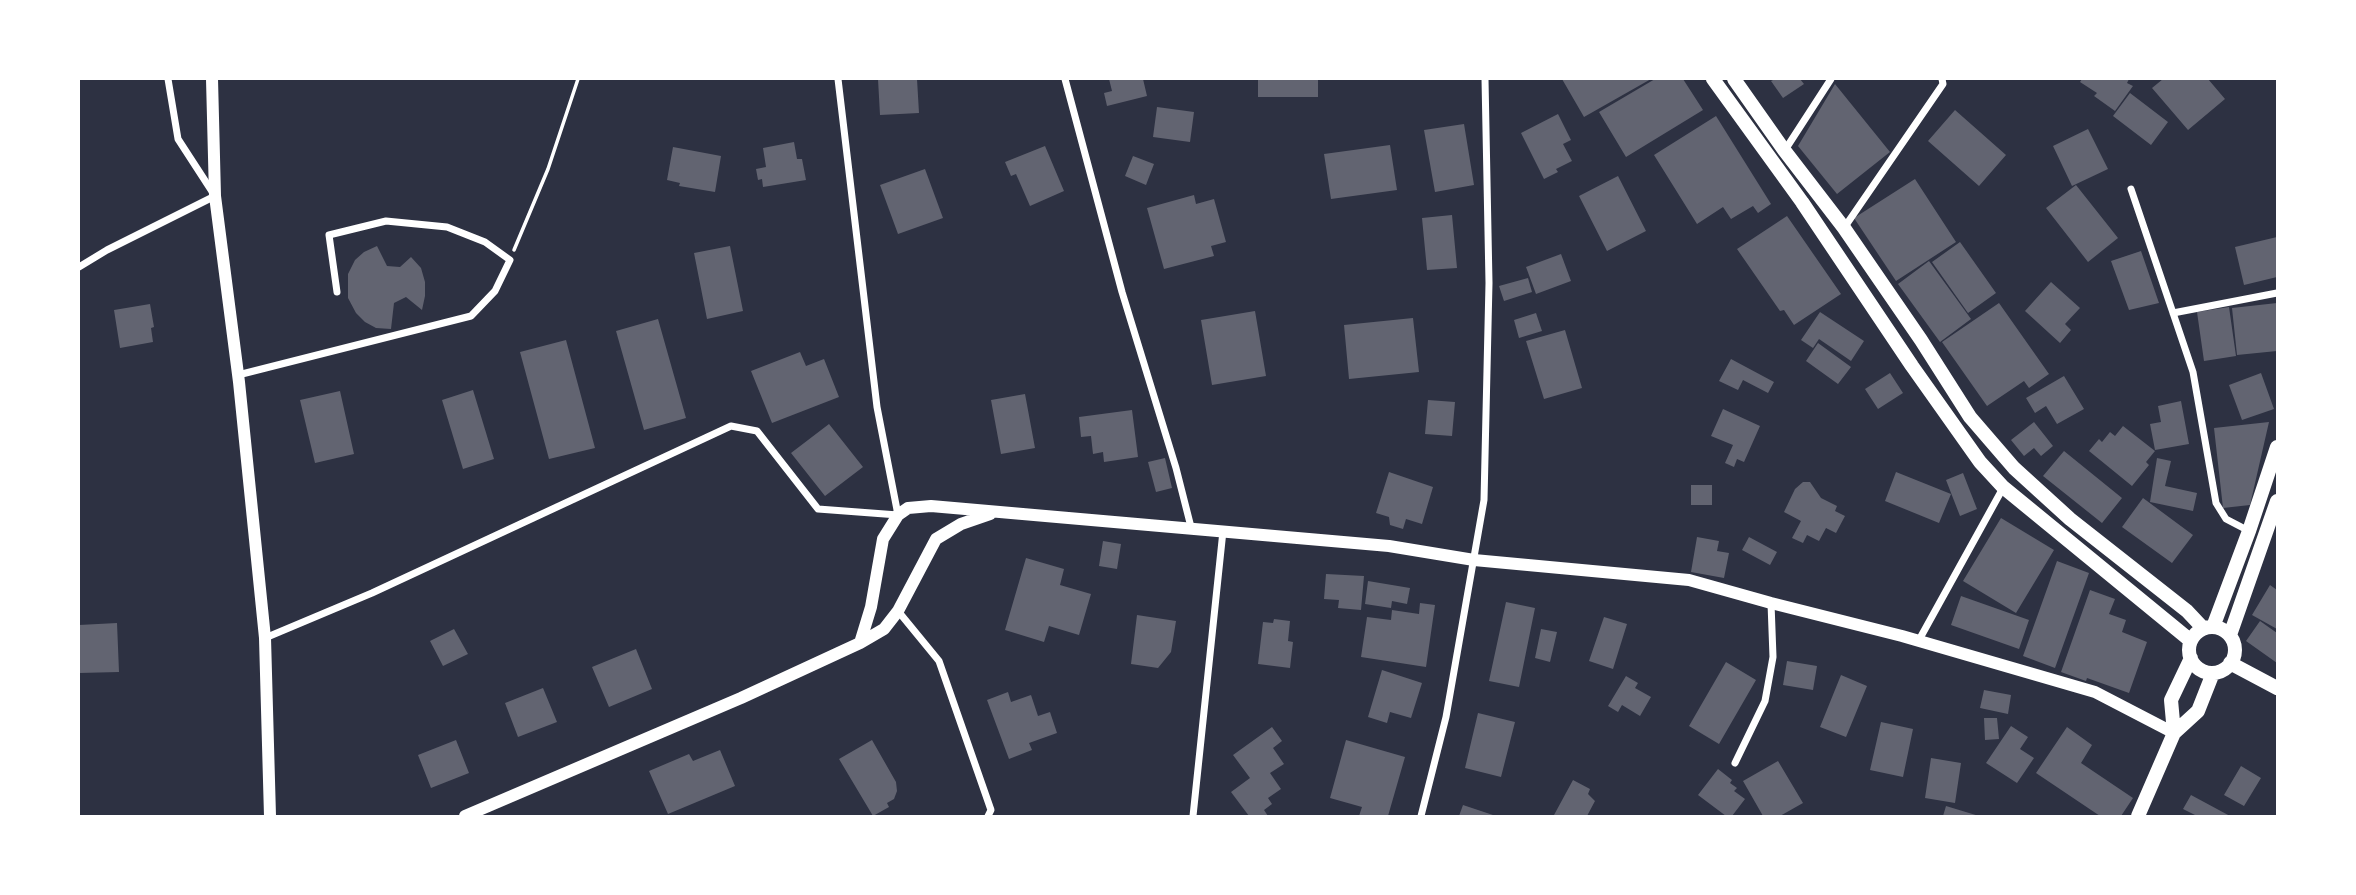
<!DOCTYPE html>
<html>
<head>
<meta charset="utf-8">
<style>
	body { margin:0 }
	#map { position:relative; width:2356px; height:895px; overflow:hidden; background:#2d3142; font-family:Raleway,sans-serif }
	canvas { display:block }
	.frame { position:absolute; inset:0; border:80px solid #fff; pointer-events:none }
</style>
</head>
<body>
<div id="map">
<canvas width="2356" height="895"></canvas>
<div class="frame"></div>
</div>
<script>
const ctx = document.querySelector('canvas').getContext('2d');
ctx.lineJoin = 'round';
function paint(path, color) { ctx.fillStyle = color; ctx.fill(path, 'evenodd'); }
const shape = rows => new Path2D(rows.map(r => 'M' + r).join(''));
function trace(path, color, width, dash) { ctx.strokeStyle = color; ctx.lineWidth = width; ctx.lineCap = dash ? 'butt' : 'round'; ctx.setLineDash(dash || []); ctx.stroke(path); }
const building = shape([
	[878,79,917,79,919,113,880,115],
	[1109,79,1143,79,1147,96,1107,106,1104,93,1112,91],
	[1258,79,1318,79,1318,97,1258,97],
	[1562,79,1651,79,1584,117],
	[1655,79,1683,79,1703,110,1626,157,1599,112],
	[1775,79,1800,79,1804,84,1783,98,1771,81],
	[2082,79,2129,79,2127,83,2133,86,2115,111,2094,96,2097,93,2080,82],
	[2163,79,2208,79,2225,99,2188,130,2152,88],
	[1835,84,1890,152,1837,194,1798,146],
	[2130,93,2168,122,2151,145,2113,116],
	[1157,107,1194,112,1190,142,1153,137],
	[1955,110,2006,155,1979,186,1928,141],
	[1558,114,1571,140,1563,144,1572,161,1556,169,1558,172,1544,179,1521,133],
	[1716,116,1771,204,1758,213,1753,206,1731,219,1723,207,1697,224,1654,155],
	[1464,124,1474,185,1435,192,1424,130],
	[2088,129,2108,169,2072,186,2053,146],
	[794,142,797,159,802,159,806,180,763,187,762,179,758,180,756,169,766,167,763,148],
	[1390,145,1397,190,1331,199,1324,154],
	[1045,146,1064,191,1030,206,1016,174,1011,176,1005,162],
	[673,147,721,156,715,192,679,186,680,183,667,180],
	[1133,156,1154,164,1146,185,1125,176],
	[925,169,943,218,898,234,880,185],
	[1618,176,1646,231,1607,251,1579,196],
	[1915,179,1956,242,1896,281,1854,218],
	[2076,185,2118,238,2088,262,2046,208],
	[1194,195,1196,204,1214,199,1226,242,1211,246,1214,256,1164,269,1147,208],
	[1452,215,1457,268,1427,270,1422,218],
	[1787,216,1841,294,1794,325,1784,310,1780,311,1737,249],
	[2277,237,2277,277,2244,285,2235,247],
	[1960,242,1996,293,1968,313,1932,262],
	[377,246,387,266,400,267,411,257,421,268,425,282,425,296,422,310,406,297,394,303,391,329,376,328,365,322,356,313,348,298,348,274,355,260,364,252],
	[730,246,743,311,707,319,694,253],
	[2141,251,2159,303,2129,310,2111,261],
	[1561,254,1571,281,1536,294,1526,267],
	[1929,261,1971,319,1940,342,1898,284],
	[1528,278,1532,292,1504,301,1499,286],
	[2051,282,2080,308,2065,324,2071,330,2060,343,2025,311],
	[1999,303,2049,374,2029,388,2024,381,1987,406,1942,342],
	[2277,303,2277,351,2237,355,2232,308],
	[150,304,154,327,151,328,153,342,120,348,114,310],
	[2229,307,2236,356,2204,361,2197,312],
	[1255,311,1266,376,1212,385,1201,320],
	[1820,312,1864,341,1851,361,1819,339,1813,348,1801,340],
	[1536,313,1542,331,1519,338,1514,320],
	[1413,318,1419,372,1349,379,1344,325],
	[658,319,686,418,644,430,616,331],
	[1565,330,1582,388,1544,399,1526,341],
	[566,340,595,448,549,459,520,352],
	[1818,343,1851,367,1838,384,1806,361],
	[800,352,806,366,824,359,839,397,772,423,751,371],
	[1731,359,1774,382,1768,393,1743,380,1738,390,1719,381],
	[1890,373,1903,393,1878,409,1865,389],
	[2261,373,2274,409,2242,420,2229,385],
	[2064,376,2084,409,2057,424,2046,406,2035,413,2026,398],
	[473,390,494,459,463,469,442,400],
	[340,391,354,454,315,463,300,400],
	[1025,394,1035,448,1001,454,991,400],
	[1428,400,1455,402,1452,436,1425,434],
	[2181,401,2189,444,2155,450,2150,424,2161,422,2158,406],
	[1723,409,1760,426,1744,462,1737,459,1734,467,1725,463,1733,445,1711,436],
	[1132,410,1138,457,1104,462,1103,452,1093,454,1091,436,1081,437,1079,417],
	[2034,422,2053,446,2041,456,2034,448,2024,456,2011,440],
	[2269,422,2250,505,2223,508,2214,428],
	[829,424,863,467,825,496,791,453],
	[2123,426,2155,451,2146,462,2149,465,2132,486,2089,451,2099,439,2102,442,2110,432,2115,436],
	[2064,451,2122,498,2102,523,2043,476],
	[1165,458,1172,488,1156,492,1148,462],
	[2157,458,2171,461,2165,486,2197,493,2193,511,2150,502],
	[1389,472,1433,487,1422,524,1406,519,1403,529,1390,525,1389,517,1376,513],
	[1896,472,1951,494,1939,523,1885,501],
	[1963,473,1977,509,1960,516,1946,480],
	[1803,482,1810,482,1821,498,1837,506,1835,511,1845,516,1836,533,1826,528,1819,541,1807,535,1803,543,1792,538,1801,521,1784,512,1795,489],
	[1691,485,1712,485,1712,505,1691,505],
	[2143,498,2193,535,2172,563,2122,527],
	[2001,518,2054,550,2016,613,1963,581],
	[1697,537,1719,541,1717,551,1729,553,1724,578,1691,572],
	[1749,537,1777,552,1770,565,1742,550],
	[1103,541,1121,544,1117,569,1099,566],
	[1026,558,1064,569,1060,585,1091,594,1079,635,1049,626,1044,642,1005,630],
	[2057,561,2089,573,2055,668,2023,656],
	[1326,574,1364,576,1361,610,1338,608,1339,600,1324,599],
	[1368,581,1410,588,1407,604,1392,601,1391,608,1365,604],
	[2270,585,2277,590,2277,629,2252,615],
	[2090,590,2115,599,2109,614,2126,620,2122,632,2147,642,2129,693,2087,678,2086,681,2061,672],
	[1961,596,2029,620,2019,649,1951,625],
	[1506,602,1535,608,1519,687,1489,681],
	[1420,603,1435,605,1426,667,1361,657,1367,617,1391,620,1392,610,1419,614],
	[1137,615,1176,621,1171,652,1158,668,1131,664],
	[1604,617,1627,624,1613,669,1589,661],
	[1274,619,1290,621,1288,641,1293,642,1290,668,1258,664,1263,622,1273,623],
	[2260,621,2277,633,2277,663,2246,641],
	[117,623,119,672,79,673,79,625],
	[454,629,468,654,443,666,430,641],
	[1541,629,1557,632,1550,662,1535,658],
	[636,649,652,689,609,707,592,667],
	[1787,661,1817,666,1813,690,1783,685],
	[1726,662,1756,680,1719,744,1689,726],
	[1382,670,1422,683,1411,718,1390,712,1387,723,1368,717],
	[1841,675,1867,686,1846,737,1820,727],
	[1626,676,1638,683,1635,688,1651,697,1640,716,1622,705,1618,712,1608,706],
	[543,688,557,722,518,737,505,703],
	[1984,690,2011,695,2008,714,1980,708],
	[1008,692,1011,702,1031,695,1038,716,1050,712,1057,733,1029,743,1032,750,1009,759,987,700],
	[1478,713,1515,722,1501,777,1465,768],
	[1984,718,1997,718,1999,739,1985,740],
	[1881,722,1913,729,1903,777,1870,770],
	[2011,726,2028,737,2020,749,2034,758,2017,783,1986,763],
	[1272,727,1282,741,1273,748,1284,764,1270,773,1281,789,1268,798,1272,804,1264,810,1268,816,1249,816,1231,792,1250,778,1233,755],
	[2067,727,2092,745,2081,763,2133,798,2121,816,2100,816,2036,773],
	[456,740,469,773,431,788,418,755],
	[872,740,896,782,897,791,894,799,887,803,889,807,873,816,839,759],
	[1346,740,1405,757,1388,816,1359,816,1362,807,1330,798],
	[720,750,735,786,668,814,649,771,689,754,693,761],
	[1931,758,1961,763,1955,803,1925,798],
	[1778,761,1803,803,1780,816,1763,816,1743,781],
	[2241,766,2261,778,2244,806,2224,795],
	[1718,769,1732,780,1730,783,1737,788,1734,791,1745,799,1732,816,1726,816,1698,795],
	[1573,780,1590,789,1588,794,1595,801,1587,816,1557,816,1554,815],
	[2191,795,2230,816,2197,816,2183,809],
	[1463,805,1496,816,1459,816],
	[1946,806,1979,816,1943,816]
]);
const path = shape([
	[514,250,548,169,578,79]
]);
const minor = shape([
	[1065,79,1122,292,1176,468,1191,527],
	[1785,150,1831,79],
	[2131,189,2193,372,2216,503,2226,519,2249,531],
	[1844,228,1943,84,1942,79],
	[79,267,107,250,215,196,178,139,168,79],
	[2173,313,2277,293],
	[238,375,471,316,495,291,510,260,485,242,447,227,386,221,329,235,337,292],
	[898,611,939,661,991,810,988,816],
	[265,638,372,593,731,426,757,431,818,509,898,515,877,407,838,79],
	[1919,640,2003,488],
	[1735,763,1765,701,1773,657,1771,603],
	[1193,816,1223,531],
	[1421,816,1446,717,1484,500,1489,283,1485,79]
]);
const tertiary = shape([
	[212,79,215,196,239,382,265,638,270,816],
	[860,643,871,607,883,539,898,515,908,508,931,506,1389,546,1474,560,1689,580,1771,603,1902,636,2095,692,2174,733],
	[465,816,741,698,860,643,884,629,898,611,936,539,961,524,990,514]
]);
const secondary = shape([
	[1713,79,1802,202,1912,366,1980,462,2003,487,2191,641],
	[1734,79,1784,150,1844,228,1921,340,1970,417,2014,468,2070,519,2187,611,2203,628],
	[2213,627,2249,531,2277,447],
	'2189 650a23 23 0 1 1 46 0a23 23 0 1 1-46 0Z',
	[2230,635,2277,501],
	[2230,663,2277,688],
	[2174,733,2171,700,2191,658],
	[2138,816,2174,733,2198,711,2213,673]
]);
paint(building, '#626471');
trace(path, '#fff', 3.5);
trace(minor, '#fff', 7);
trace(tertiary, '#fff', 12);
trace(secondary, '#fff', 14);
</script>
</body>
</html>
